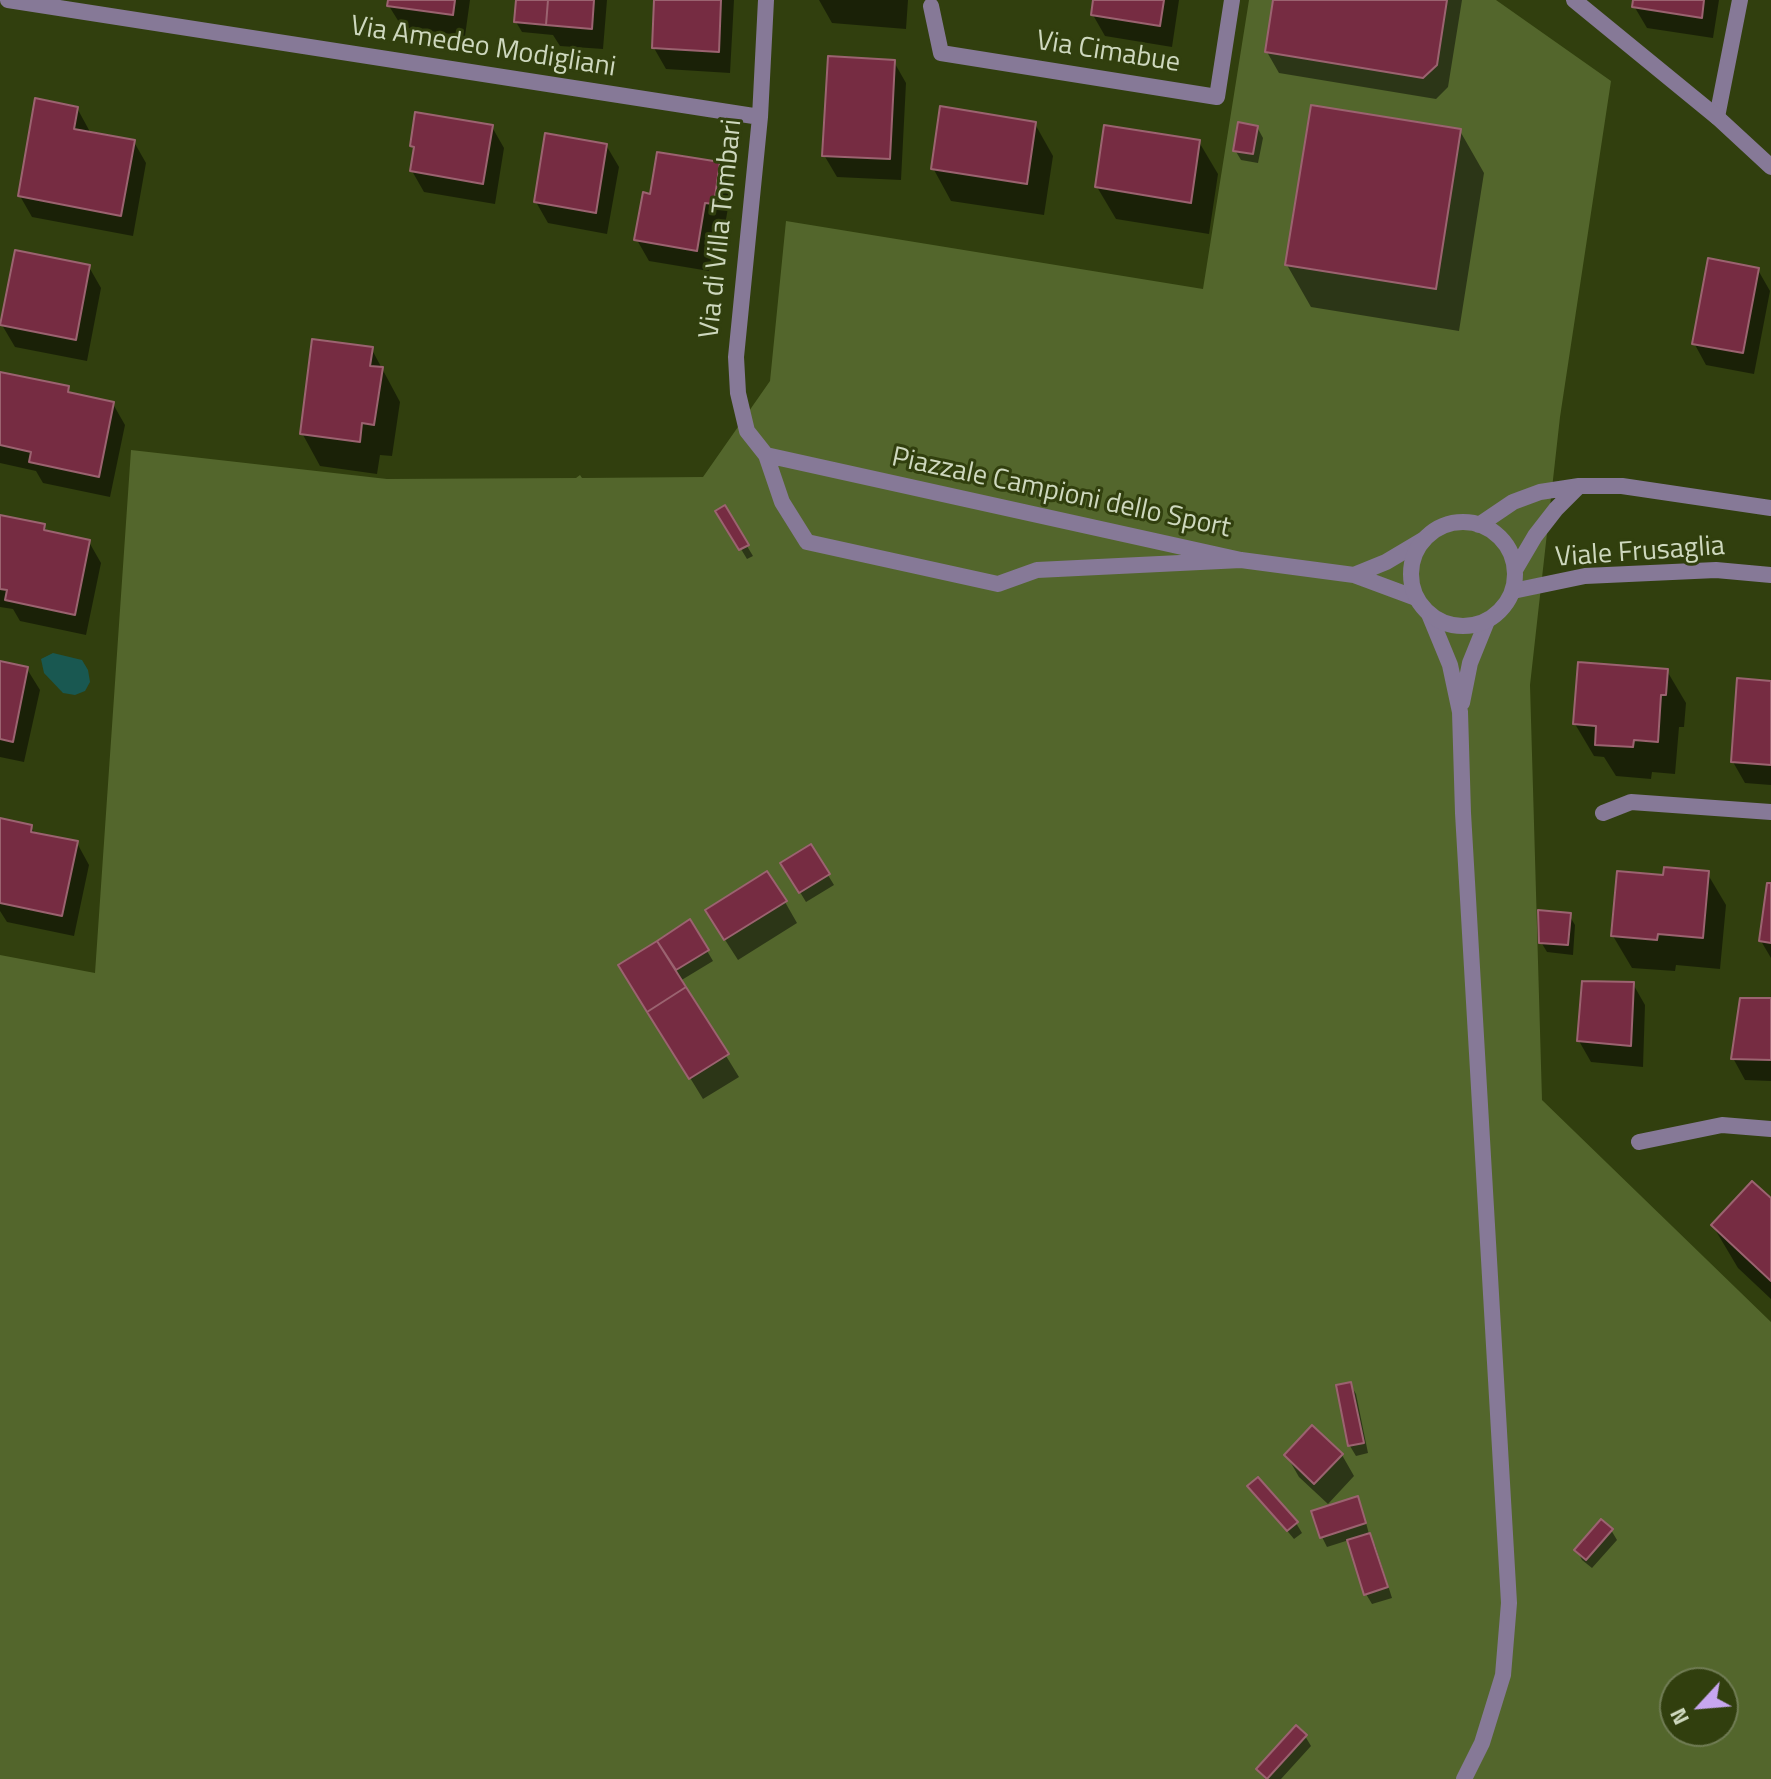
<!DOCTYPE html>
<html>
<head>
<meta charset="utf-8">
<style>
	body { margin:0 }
	#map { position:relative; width:1771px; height:1779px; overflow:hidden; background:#313f0e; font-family:"Titillium Web",sans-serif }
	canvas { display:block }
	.north { position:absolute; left:1659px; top:1667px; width:80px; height:80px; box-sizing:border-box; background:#313f0e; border:2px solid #707c54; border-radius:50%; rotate:244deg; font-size:22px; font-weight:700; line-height:32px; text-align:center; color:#ced8be }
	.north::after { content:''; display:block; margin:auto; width:28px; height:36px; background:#c7a6ef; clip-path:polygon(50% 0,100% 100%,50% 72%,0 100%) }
</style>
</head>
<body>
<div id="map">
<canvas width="1771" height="1779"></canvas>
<div class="north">N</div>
</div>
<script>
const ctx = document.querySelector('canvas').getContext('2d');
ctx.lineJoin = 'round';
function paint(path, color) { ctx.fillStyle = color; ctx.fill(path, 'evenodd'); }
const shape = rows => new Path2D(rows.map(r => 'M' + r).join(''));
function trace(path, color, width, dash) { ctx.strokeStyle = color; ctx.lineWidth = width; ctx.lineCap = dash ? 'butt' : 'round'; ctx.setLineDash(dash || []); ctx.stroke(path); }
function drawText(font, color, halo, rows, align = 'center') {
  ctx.font = font + ' "Titillium Web",sans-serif'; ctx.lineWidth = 6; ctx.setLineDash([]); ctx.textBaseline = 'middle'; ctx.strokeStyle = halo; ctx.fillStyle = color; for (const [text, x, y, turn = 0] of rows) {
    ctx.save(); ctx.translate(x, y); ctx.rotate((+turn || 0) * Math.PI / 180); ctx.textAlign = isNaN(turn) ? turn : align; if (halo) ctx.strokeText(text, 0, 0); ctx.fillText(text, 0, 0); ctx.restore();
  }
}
const green = shape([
	[1249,0,1496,0,1611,81,1560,417,1530,685,1542,1100,1771,1322,1771,1779,0,1779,0,955,95,973,131,450,387,479,576,478,580,475,582,478,703,477,770,381,786,221,1203,289],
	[1675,1683,1723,1683,1723,1731,1675,1731]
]);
const water = shape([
	[53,653,82,660,88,670,90,682,85,691,75,695,63,693,44,673,41,659]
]);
const shadow = shape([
	[390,0,470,0,465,36,402,27,389,6],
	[518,0,607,0,603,49,560,46,553,35,522,32,516,22],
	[656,0,734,0,730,73,666,69,654,48],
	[819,0,908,0,906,29,832,23],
	[1095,0,1179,0,1172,47,1105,36,1093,15],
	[1275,0,1462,0,1448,87,1436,99,1279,73,1267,52],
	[1635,0,1719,0,1713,38,1647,28,1634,6],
	[894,62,906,83,901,180,837,177,824,155],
	[77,108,89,130,89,133,134,142,146,163,133,236,32,217,20,196],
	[1035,124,1053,156,1044,215,951,201,933,168],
	[492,127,504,148,495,204,424,192,412,171,415,152,412,146],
	[1257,127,1263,138,1258,163,1241,160,1235,150],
	[1460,131,1484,173,1459,331,1311,307,1287,265],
	[1199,142,1218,174,1209,234,1116,219,1097,187],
	[606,145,619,167,607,234,548,223,536,202],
	[719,164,732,185,725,225,717,223,709,271,649,261,637,240,652,196],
	[89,267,101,288,87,361,15,347,2,325],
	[1758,270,1770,291,1754,374,1706,365,1694,343],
	[371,348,400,402,392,456,380,455,377,474,320,466,302,433],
	[0,374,67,388,72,395,113,404,125,425,110,497,43,483,36,471,0,463],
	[724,508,753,556,747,559,718,511],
	[0,517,44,526,48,533,89,542,101,563,86,635,20,621,13,609,0,607],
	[0,663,27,669,40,690,24,762,0,757],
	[1667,671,1686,703,1684,727,1679,727,1675,774,1652,772,1651,779,1616,776,1604,757,1594,756,1575,724],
	[1771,683,1771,785,1745,783,1733,762],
	[0,820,31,827,36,835,77,843,89,865,74,936,7,922,0,911],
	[811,847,834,885,806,902,783,864],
	[1707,873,1726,905,1720,969,1676,965,1675,971,1632,968,1613,936,1664,877],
	[1771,885,1771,958,1761,941],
	[785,902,797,923,738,960,720,932],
	[1569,915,1575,925,1573,955,1547,952,1541,942],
	[690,922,713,961,680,981,739,1077,703,1099,621,965],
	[1633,984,1645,1005,1643,1067,1591,1062,1579,1041],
	[1771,1000,1771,1081,1745,1080,1733,1058],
	[1771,1201,1771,1299,1738,1268,1713,1226],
	[1350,1384,1356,1394,1368,1453,1356,1456,1350,1446,1338,1387],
	[1342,1455,1354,1476,1328,1504,1299,1477,1287,1456],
	[1250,1486,1296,1523,1302,1533,1294,1539],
	[1357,1498,1362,1508,1369,1534,1375,1545,1392,1598,1372,1604,1366,1594,1349,1540,1327,1547,1322,1537],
	[1611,1530,1617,1540,1592,1568,1582,1560,1577,1550],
	[1305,1736,1311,1746,1281,1779,1265,1779,1259,1769]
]);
const building = shape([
	[388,0,455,0,453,15,387,6,388,0],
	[516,0,548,0,546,25,514,22,516,0],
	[548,0,594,0,592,29,546,25,548,0],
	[654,0,721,0,719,52,652,48,654,0],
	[1093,0,1164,0,1160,26,1091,15,1093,0],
	[1273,0,1447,0,1437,65,1423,78,1265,52,1273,0],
	[1633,0,1704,0,1702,18,1632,7,1633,0],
	[828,56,895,60,890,159,822,156,828,56],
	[35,98,78,107,74,129,135,140,121,216,18,196,35,98],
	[1311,105,1461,129,1436,289,1285,265,1311,105],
	[940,106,1036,122,1027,184,931,169,940,106],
	[415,112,493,125,483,184,410,171,414,147,410,146,415,112],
	[1238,122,1258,126,1253,154,1233,151,1238,122],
	[1104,125,1200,140,1191,203,1095,187,1104,125],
	[545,133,607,144,596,213,534,202,545,133],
	[657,152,720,162,714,204,705,203,697,251,634,240,643,192,650,194,657,152],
	[15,250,90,265,76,340,0,325,15,250],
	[1708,258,1759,268,1743,353,1692,344,1708,258],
	[312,339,373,347,370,366,383,367,374,425,362,423,360,442,300,434,312,339],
	[0,372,69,386,68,392,114,402,99,477,29,462,31,452,0,445,0,372],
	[725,505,749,545,739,550,715,511,725,505],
	[0,515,45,524,44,530,90,540,75,615,5,600,7,590,0,589,0,515],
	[0,661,28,667,13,742,0,739,0,661],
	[1578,662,1668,669,1666,695,1661,695,1658,742,1634,740,1633,747,1595,745,1596,726,1573,724,1578,662],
	[1737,678,1771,681,1771,765,1731,762,1737,678],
	[0,818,32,825,31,832,78,841,62,916,0,903,0,818],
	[811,844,830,874,799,893,780,863,811,844],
	[1664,867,1709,871,1703,938,1658,934,1657,940,1611,936,1617,871,1663,875,1664,867],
	[767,871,787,901,724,940,705,910,767,871],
	[1767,883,1771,883,1771,943,1759,941,1767,883],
	[1538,910,1571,913,1568,945,1539,943,1538,910],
	[690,919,709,950,676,970,657,941,690,919],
	[657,941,686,987,647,1012,618,965,657,941],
	[1582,981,1634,982,1631,1046,1577,1041,1582,981],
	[686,987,729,1054,689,1079,647,1012,686,987],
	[1740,998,1771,998,1771,1060,1731,1059,1740,998],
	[1752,1181,1771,1198,1771,1281,1711,1225,1752,1181],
	[1351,1382,1364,1443,1348,1446,1336,1385,1351,1382],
	[1312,1425,1343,1454,1314,1484,1284,1455,1312,1425],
	[1258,1477,1298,1522,1287,1531,1247,1486,1258,1477],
	[1358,1496,1366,1523,1320,1538,1311,1511,1358,1496],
	[1601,1519,1613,1529,1586,1560,1574,1550,1601,1519],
	[1370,1533,1388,1587,1364,1595,1347,1540,1370,1533],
	[1296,1725,1307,1735,1267,1779,1256,1769,1296,1725]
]);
const minor = shape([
	[8,0,760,117],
	[766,0,760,117,736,357,738,393,747,431,766,455,782,502,807,542,998,584,1037,570,1241,560],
	[931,6,941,53,1217,97,1232,0],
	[1717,117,1740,0],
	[766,455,1241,560,1354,575,1416,598],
	[1354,575,1386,562,1423,540],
	[1513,591,1585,576,1716,570,1771,575],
	[1429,614,1450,665,1460,712,1463,813,1509,1603,1503,1675,1482,1743,1464,1779],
	[1462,703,1470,663,1487,621],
	[1603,813,1631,802,1771,812],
	[1639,1142,1722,1125,1771,1129]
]);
const tertiary = shape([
	[1574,0,1717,117,1771,167],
	'1411 574a52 52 0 1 1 104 0a52 52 0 1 1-104 0Z',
	[1479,525,1513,502,1540,492,1579,486,1622,486,1771,508],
	[1515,570,1535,536,1556,509,1579,486]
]);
const streetNames = [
	["Via Amedeo Modigliani",483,48,9],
	["Via Cimabue",1108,53,9],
	["Via di Villa Tombari",722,229,-84],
	["Piazzale Campioni dello Sport",1061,494,12],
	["Viale Frusaglia",1640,553,-4]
];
paint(green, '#53662c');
paint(water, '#195851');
paint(shadow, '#0007');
paint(building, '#762c42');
trace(building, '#9b6370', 2);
trace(minor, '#867997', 16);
trace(tertiary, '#867997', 16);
drawText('28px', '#ced8be', '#313f0e', streetNames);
</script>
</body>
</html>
